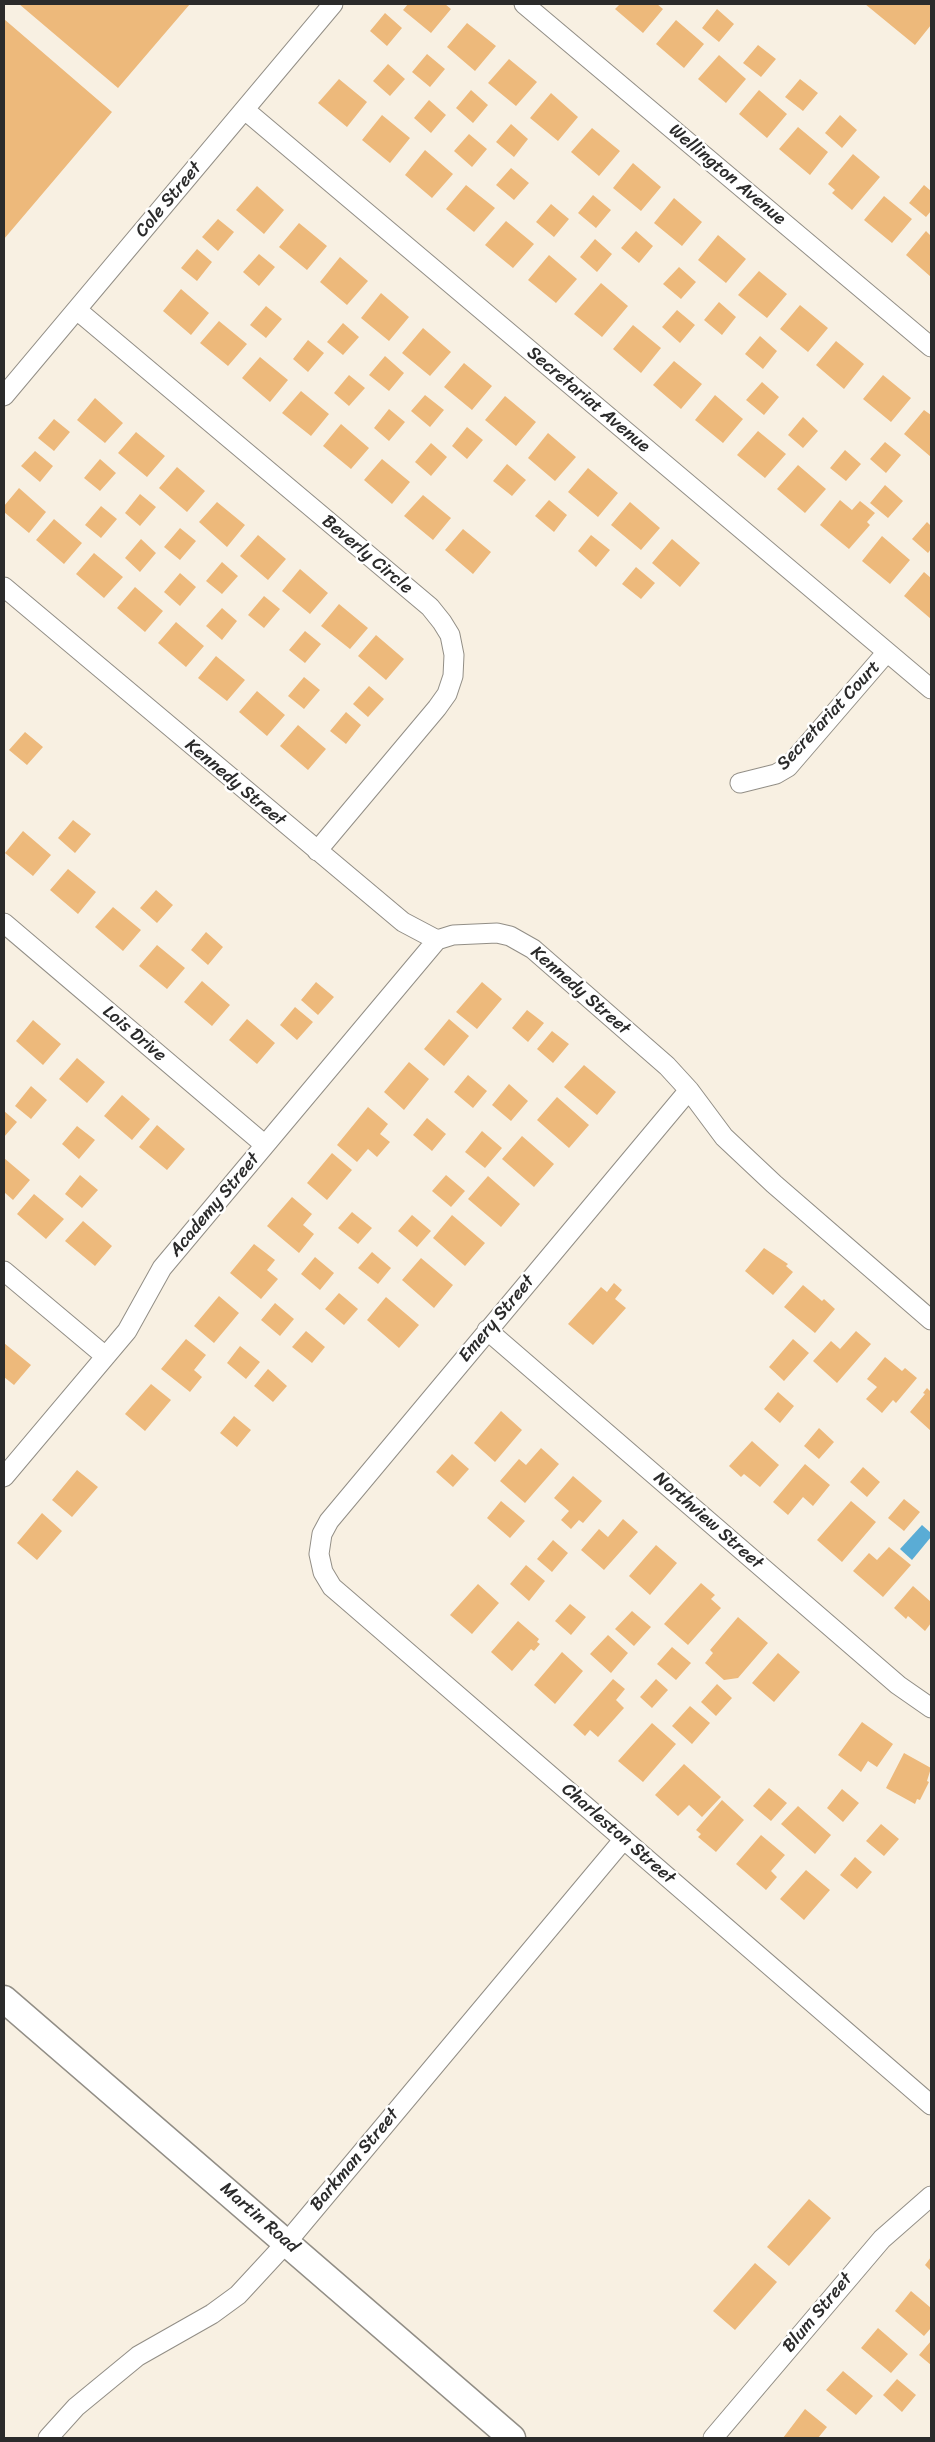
<!DOCTYPE html>
<html>
<head>
<meta charset="utf-8">
<style>
	body { margin:0 }
	#map { position:relative; width:935px; height:2442px; overflow:hidden; background:#f8f0e2; font-family:Sriracha,sans-serif }
	canvas { display:block }
	.frame { position:absolute; inset:0; border:5px solid #2b2b2b; pointer-events:none }
</style>
</head>
<body>
<div id="map">
<canvas width="935" height="2442"></canvas>
<div class="frame"></div>
</div>
<script>
const ctx = document.querySelector('canvas').getContext('2d');
ctx.lineJoin = 'round';
function paint(path, color) { ctx.fillStyle = color; ctx.fill(path, 'evenodd'); }
const shape = rows => new Path2D(rows.map(r => 'M' + r).join(''));
function trace(path, color, width, dash) { ctx.strokeStyle = color; ctx.lineWidth = width; ctx.lineCap = dash ? 'butt' : 'round'; ctx.setLineDash(dash || []); ctx.stroke(path); }
function drawText(font, color, halo, rows, align = 'center') {
  ctx.font = font + ' Sriracha,sans-serif'; ctx.lineWidth = 5; ctx.setLineDash([]); ctx.textBaseline = 'middle'; ctx.strokeStyle = halo; ctx.fillStyle = color; for (const [text, x, y, turn = 0] of rows) {
    ctx.save(); ctx.translate(x, y); ctx.rotate((+turn || 0) * Math.PI / 180); ctx.textAlign = isNaN(turn) ? turn : align; if (halo) ctx.strokeText(text, 0, 0); ctx.fillText(text, 0, 0); ctx.restore();
  }
}
const water = shape([
	[922,1525,931,1533,931,1537,912,1560,900,1549]
]);
const building = shape([
	[19,4,190,4,118,88],
	[408,4,445,4,451,9,431,33,403,10],
	[620,4,657,4,663,9,643,33,615,9],
	[865,4,931,4,931,25,915,45],
	[717,9,734,24,719,42,702,28],
	[385,13,402,28,387,46,370,31],
	[4,19,112,112,4,239],
	[676,20,704,44,684,68,656,44],
	[467,23,496,46,475,71,447,47],
	[758,45,776,59,761,77,743,63],
	[427,54,445,69,430,87,412,72],
	[719,55,746,79,726,103,698,79],
	[509,59,537,82,516,106,488,83],
	[388,64,405,79,390,96,373,81],
	[339,79,367,102,347,127,318,103],
	[800,79,818,93,803,111,785,97],
	[471,90,488,105,473,123,456,108],
	[759,90,787,114,767,138,739,114],
	[551,93,578,117,558,141,530,118],
	[429,100,446,115,431,133,414,118],
	[382,115,410,138,390,163,362,140],
	[840,115,857,130,842,148,825,133],
	[511,124,528,139,514,157,496,142],
	[798,127,828,152,810,175,779,149],
	[592,128,620,151,599,176,571,152],
	[469,134,487,149,472,167,454,151],
	[425,150,453,174,432,198,405,175],
	[853,154,880,177,852,210,832,193,835,190,828,184],
	[633,163,661,187,641,211,613,188],
	[511,168,529,183,514,200,496,185],
	[466,185,495,208,474,232,446,209],
	[924,185,931,191,931,211,926,217,909,203],
	[257,186,284,210,264,234,236,210],
	[593,195,611,210,596,228,578,213],
	[884,196,912,219,892,243,864,220],
	[674,198,702,222,682,246,654,223],
	[551,204,569,219,554,237,536,222],
	[218,219,234,232,218,251,202,237],
	[506,221,534,244,513,268,485,245],
	[299,223,327,246,307,270,279,247],
	[636,231,653,246,639,263,621,248],
	[926,231,931,236,931,277,906,255],
	[718,235,746,259,726,283,698,260],
	[595,239,612,254,597,272,580,257],
	[197,249,212,262,197,281,181,268],
	[259,254,275,267,259,286,243,272],
	[549,255,577,279,556,303,528,280],
	[340,257,368,281,347,305,320,282],
	[679,267,696,282,681,299,663,284],
	[759,271,787,294,767,318,738,295],
	[601,283,628,306,602,337,574,314],
	[181,289,209,313,191,335,163,311],
	[381,293,409,317,389,341,361,318],
	[719,302,736,317,722,335,704,320],
	[800,305,828,328,808,352,780,329],
	[266,306,282,319,266,338,250,325],
	[677,310,695,325,680,343,662,327],
	[219,321,247,344,228,366,200,343],
	[343,323,359,337,343,355,327,342],
	[633,325,661,348,641,373,613,349],
	[423,328,451,352,430,376,402,353],
	[760,336,777,351,763,369,745,354],
	[308,340,324,353,308,372,293,359],
	[836,341,864,364,844,389,816,365],
	[385,356,404,373,389,391,369,375],
	[260,357,288,380,270,402,242,378],
	[674,361,702,384,681,409,653,385],
	[464,363,492,386,472,410,444,387],
	[349,375,365,388,349,406,334,393],
	[883,375,911,398,891,422,863,399],
	[762,382,779,397,764,415,746,400],
	[301,391,329,414,311,436,282,413],
	[425,395,444,410,430,427,411,411],
	[715,395,743,419,723,443,695,420],
	[505,396,536,422,516,446,485,420],
	[95,398,123,423,105,443,77,420],
	[389,409,405,422,389,441,374,428],
	[924,410,931,415,931,457,904,434],
	[803,417,818,431,803,448,788,435],
	[54,419,70,432,54,451,38,438],
	[341,424,369,448,351,469,323,446],
	[467,427,483,440,467,459,452,446],
	[758,431,786,454,765,478,737,455],
	[136,432,165,456,147,477,118,453],
	[548,433,576,457,555,481,528,458],
	[885,442,901,455,886,473,870,459],
	[431,443,447,457,431,476,415,462],
	[845,450,861,464,846,481,830,468],
	[35,451,53,466,40,482,21,466],
	[100,459,116,473,100,491,84,478],
	[382,459,410,482,392,504,364,480],
	[507,464,526,480,512,496,493,481],
	[798,465,826,489,805,513,777,489],
	[177,467,205,491,187,512,159,488],
	[588,468,618,493,598,517,568,492],
	[885,485,903,501,888,518,870,503],
	[19,488,46,512,29,533,4,512,4,506],
	[140,494,156,507,140,526,125,513],
	[423,495,451,518,433,540,404,516],
	[549,500,567,515,554,532,535,516],
	[840,500,852,510,860,501,875,513,867,522,870,525,849,549,820,525],
	[217,502,245,525,227,547,199,522],
	[630,502,660,528,641,550,611,525],
	[101,506,117,519,101,538,85,525],
	[54,519,82,543,64,564,36,540],
	[927,522,931,526,931,549,928,553,912,539],
	[180,528,196,541,180,560,164,547],
	[463,529,491,552,473,574,445,550],
	[258,535,286,559,268,580,240,556],
	[591,535,610,550,596,567,578,551],
	[882,536,910,560,890,584,862,561],
	[141,539,156,553,140,572,125,558],
	[672,539,700,563,680,587,652,563],
	[94,553,123,577,104,598,76,574],
	[222,562,238,576,222,594,206,581],
	[636,567,655,583,641,599,622,584],
	[300,569,328,593,310,614,282,591],
	[924,572,931,578,931,619,904,596],
	[180,573,196,587,180,606,164,592],
	[135,587,163,611,145,632,117,608],
	[264,596,280,609,264,628,248,615],
	[339,604,368,628,350,649,321,626],
	[222,608,237,621,222,640,206,626],
	[176,622,204,646,186,667,158,643],
	[305,631,321,644,305,663,289,650],
	[376,635,404,659,386,680,358,656],
	[216,656,245,680,227,701,198,678],
	[304,677,320,690,304,709,288,696],
	[369,686,384,699,368,717,353,704],
	[257,691,285,715,267,736,239,712],
	[346,712,361,725,346,744,330,731],
	[298,725,326,749,308,770,280,746],
	[25,732,43,747,27,765,9,750],
	[73,820,91,834,75,853,58,838],
	[23,831,51,855,33,876,5,853],
	[68,869,96,892,78,914,50,890],
	[156,890,173,905,157,923,140,908],
	[113,907,141,930,123,951,95,927],
	[206,932,223,947,208,965,191,950],
	[157,945,185,968,167,989,139,966],
	[202,981,230,1005,212,1026,184,1002],
	[316,982,334,997,318,1015,301,1000],
	[482,982,502,999,477,1029,456,1012],
	[295,1007,313,1022,297,1040,280,1025],
	[527,1010,544,1023,528,1042,512,1028],
	[247,1019,275,1043,257,1064,229,1040],
	[449,1019,469,1036,444,1066,424,1049],
	[33,1020,61,1044,43,1065,16,1041],
	[552,1031,569,1044,553,1063,537,1049],
	[77,1058,105,1082,87,1103,59,1079],
	[409,1062,429,1079,404,1110,384,1092],
	[584,1065,616,1092,597,1115,564,1087],
	[468,1075,487,1091,473,1108,454,1092],
	[509,1084,528,1101,511,1121,492,1105],
	[31,1086,47,1100,31,1119,15,1106],
	[122,1095,150,1119,132,1140,104,1116],
	[557,1097,589,1125,569,1148,537,1120],
	[368,1107,388,1124,380,1134,390,1142,377,1157,368,1149,357,1162,337,1145],
	[4,1111,17,1122,4,1137],
	[427,1118,446,1134,432,1151,413,1135],
	[157,1125,185,1149,167,1170,139,1147],
	[77,1126,95,1140,79,1159,62,1144],
	[482,1131,502,1148,485,1168,465,1152],
	[522,1136,554,1164,534,1187,502,1159],
	[332,1153,352,1170,327,1200,307,1183],
	[4,1158,30,1180,13,1200,4,1192],
	[80,1175,98,1190,82,1208,65,1194],
	[446,1175,465,1191,451,1207,432,1191],
	[488,1176,520,1204,501,1227,468,1199],
	[34,1194,64,1219,46,1239,17,1214],
	[292,1197,312,1214,303,1225,314,1234,299,1253,267,1226],
	[352,1212,372,1228,358,1244,338,1228],
	[412,1215,431,1231,417,1247,398,1231],
	[452,1215,485,1243,465,1266,433,1238],
	[83,1221,112,1246,95,1266,65,1241],
	[254,1244,275,1260,267,1270,278,1279,261,1299,230,1273],
	[764,1248,788,1264,786,1266,793,1272,773,1295,745,1271],
	[372,1252,391,1268,378,1284,358,1268],
	[315,1257,334,1273,320,1290,301,1274],
	[421,1258,453,1285,434,1308,402,1280],
	[614,1283,622,1290,615,1299,626,1308,593,1345,568,1324,601,1287,607,1292],
	[803,1285,822,1301,824,1299,835,1309,815,1333,784,1307],
	[339,1293,358,1309,344,1325,325,1309],
	[219,1296,239,1313,214,1343,194,1326],
	[386,1297,419,1325,399,1348,367,1320],
	[275,1303,294,1319,280,1336,261,1320],
	[306,1331,325,1347,312,1363,292,1347],
	[856,1331,871,1344,837,1383,813,1361,831,1341,840,1349],
	[186,1339,206,1355,194,1370,202,1377,190,1392,161,1369],
	[793,1339,809,1353,784,1381,769,1367],
	[4,1343,31,1365,14,1385,4,1377],
	[240,1346,260,1362,246,1379,227,1363],
	[885,1357,902,1371,905,1368,917,1378,896,1403,893,1400,882,1413,866,1399,877,1387,867,1379],
	[268,1369,287,1386,273,1402,254,1386],
	[151,1384,171,1400,145,1431,125,1414],
	[927,1388,931,1392,931,1431,910,1412,925,1394,923,1393],
	[778,1392,794,1406,780,1423,764,1409],
	[501,1411,522,1430,495,1462,474,1443],
	[234,1416,251,1430,237,1447,220,1433],
	[819,1428,834,1442,819,1459,804,1446],
	[752,1441,779,1465,760,1487,744,1474,741,1477,729,1466],
	[541,1448,559,1464,525,1503,500,1481,519,1459,526,1465],
	[452,1454,469,1469,453,1487,436,1472],
	[805,1464,830,1485,813,1506,803,1497,788,1515,773,1502],
	[863,1467,880,1482,867,1497,850,1482],
	[77,1470,98,1487,72,1517,52,1500],
	[573,1476,602,1501,583,1523,579,1520,571,1529,561,1520,569,1511,554,1498],
	[904,1499,920,1512,904,1531,888,1518],
	[501,1501,525,1521,510,1538,487,1518],
	[851,1501,876,1522,842,1562,817,1540],
	[42,1513,62,1531,37,1560,17,1543],
	[623,1519,638,1532,604,1570,581,1550,599,1529,608,1537],
	[553,1540,568,1553,552,1572,537,1559],
	[656,1545,677,1563,650,1595,629,1576],
	[889,1547,911,1565,883,1597,853,1571,869,1553,877,1560],
	[526,1565,545,1581,529,1601,510,1584],
	[701,1583,715,1595,711,1599,721,1608,688,1645,664,1624],
	[478,1584,499,1603,472,1634,450,1615],
	[913,1586,931,1602,931,1623,925,1631,908,1616,906,1619,894,1608],
	[570,1604,586,1617,571,1635,555,1621],
	[632,1611,651,1627,634,1646,615,1629],
	[738,1617,768,1643,738,1678,724,1680,705,1663,713,1653,710,1650],
	[518,1621,539,1639,537,1642,540,1644,534,1651,531,1649,512,1671,491,1652],
	[608,1635,628,1653,611,1673,590,1654],
	[672,1647,691,1663,676,1680,657,1664],
	[562,1652,583,1671,555,1704,534,1685],
	[778,1653,800,1672,774,1702,752,1683],
	[613,1679,625,1689,616,1700,624,1708,598,1737,590,1730,585,1736,573,1725],
	[656,1679,668,1690,652,1708,640,1697],
	[717,1684,732,1698,716,1716,701,1702],
	[690,1706,710,1723,692,1744,672,1726],
	[862,1722,893,1744,877,1767,868,1761,861,1772,838,1755],
	[652,1723,676,1744,643,1782,618,1761],
	[904,1753,931,1768,927,1781,929,1782,920,1800,917,1799,915,1804,886,1788],
	[684,1764,721,1797,702,1817,689,1805,678,1816,655,1795],
	[769,1788,787,1803,771,1821,753,1806],
	[842,1789,859,1803,843,1822,827,1808],
	[722,1800,744,1820,716,1852,698,1837,701,1834,696,1830],
	[798,1806,831,1835,815,1854,781,1824],
	[881,1824,899,1839,884,1856,866,1841],
	[761,1835,785,1855,771,1871,777,1877,766,1890,736,1864],
	[855,1857,872,1872,857,1889,840,1875],
	[806,1870,830,1890,804,1920,780,1899],
	[809,2199,831,2218,789,2266,767,2247],
	[931,2257,931,2271,925,2265],
	[755,2263,777,2282,735,2330,713,2311],
	[911,2291,931,2308,931,2328,924,2336,895,2311],
	[878,2328,908,2354,891,2373,861,2348],
	[931,2341,931,2365,919,2355],
	[843,2371,873,2396,856,2415,826,2390],
	[897,2379,916,2395,902,2412,883,2395],
	[805,2409,827,2427,818,2438,783,2438]
]);
const street = shape([
	[524,4,931,347],
	[245,110,931,689],
	[77,310,430,607,442,622,450,635,454,655,453,676,447,694,437,708,317,851],
	[4,396,333,4],
	[4,587,403,922,437,940,453,935,497,933,510,936,533,949,667,1066,689,1090,724,1137,774,1184,931,1320],
	[740,783,776,774,788,767,887,652],
	[4,923,265,1145],
	[689,1090,329,1521,322,1534,319,1554,323,1572,332,1587,346,1599,931,2105],
	[4,1271,104,1355],
	[487,1330,898,1685,931,1708],
	[4,1477,127,1331,162,1268,437,940],
	[48,2438,76,2407,138,2356,212,2314,238,2295,287,2242,624,1839],
	[713,2438,882,2239,931,2196]
]);
const secondary = shape([
	[4,1999,512,2438]
]);
const streetNames = [
	["Wellington Avenue",727,175,40],
	["Cole Street",169,200,-50],
	["Secretariat Avenue",588,400,40],
	["Beverly Circle",367,555,40],
	["Secretariat Court",829,716,-47],
	["Kennedy Street",235,783,40],
	["Kennedy Street",580,991,41],
	["Lois Drive",134,1034,40],
	["Academy Street",215,1205,-50],
	["Emery Street",497,1319,-50],
	["Northview Street",708,1521,41],
	["Charleston Street",618,1834,41],
	["Barkman Street",355,2160,-50],
	["Martin Road",259,2218,41],
	["Blum Street",818,2313,-50]
];
paint(water, '#5aacd5');
paint(building, '#edb97b');
trace(street, '#928e86', 21);
trace(secondary, '#928e86', 29);
trace(street, '#fff', 19);
trace(secondary, '#fff', 26);
drawText('18px', '#2b2b2b', '#fff', streetNames);
</script>
</body>
</html>
